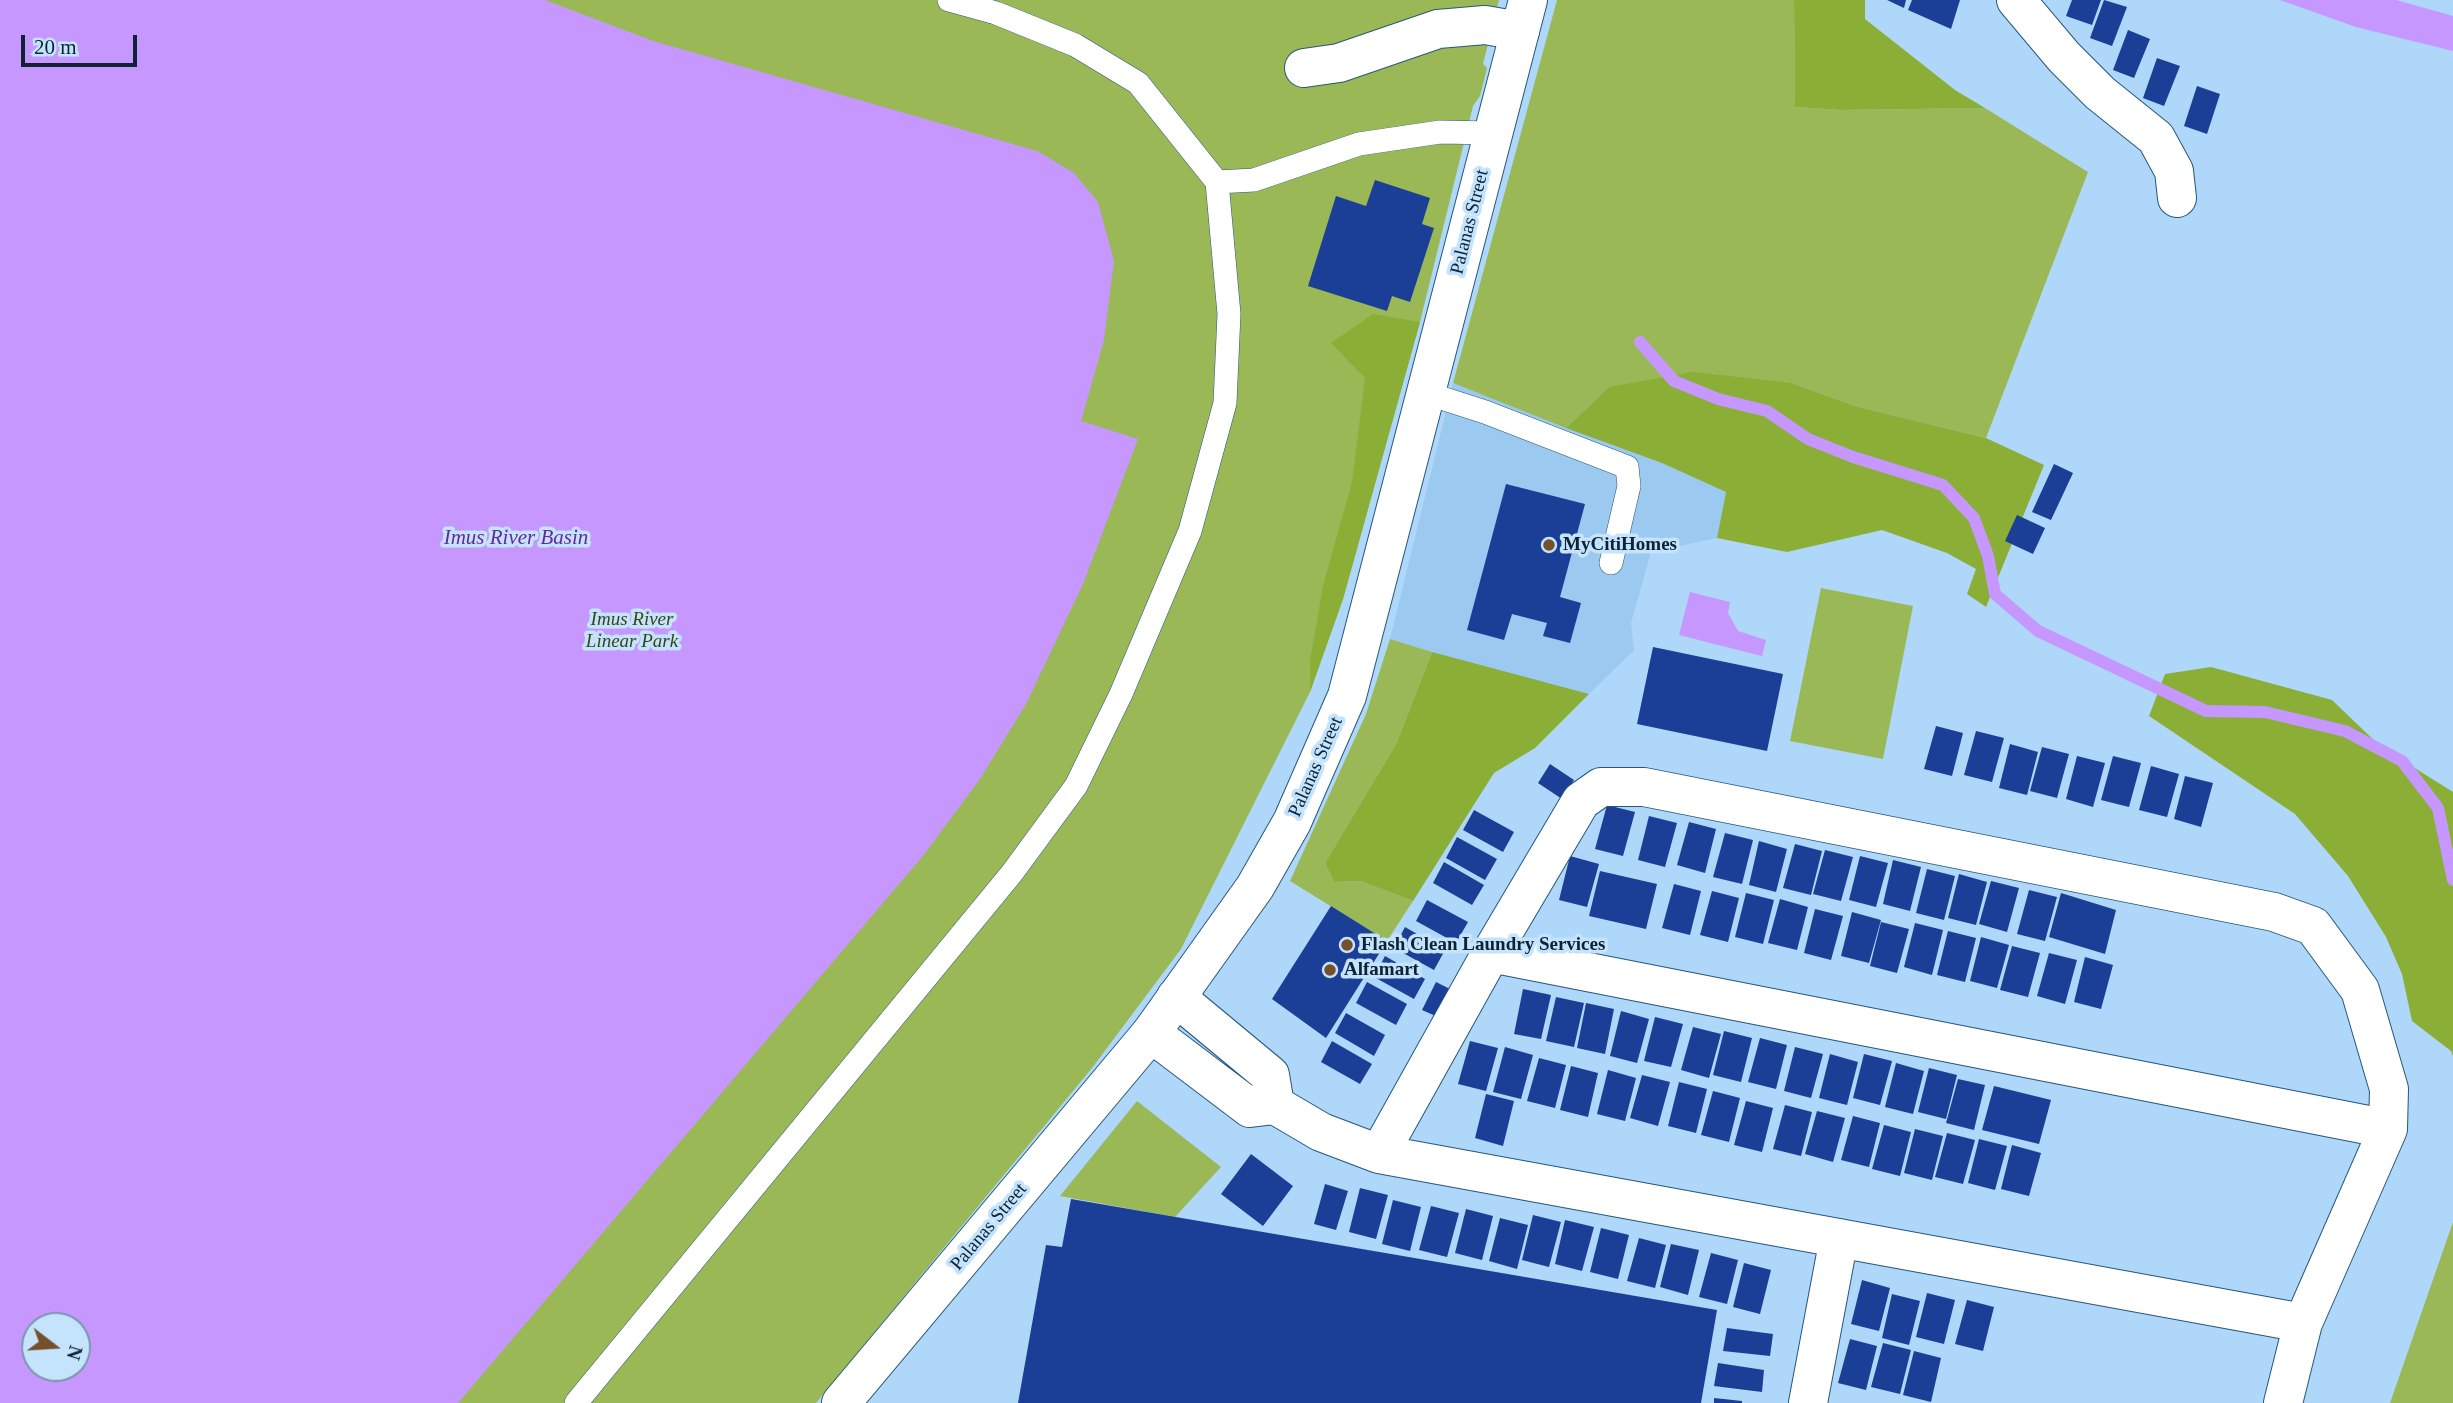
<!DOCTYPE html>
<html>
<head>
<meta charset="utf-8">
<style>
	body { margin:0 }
	#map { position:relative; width:2453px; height:1403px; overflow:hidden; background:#aed7fa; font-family:"Times New Roman",serif }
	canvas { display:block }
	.north { position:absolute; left:21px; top:1312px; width:70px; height:70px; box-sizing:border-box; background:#c4e3fd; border:2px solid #7b96ac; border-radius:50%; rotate:107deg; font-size:19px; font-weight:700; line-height:28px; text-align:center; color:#0d2232 }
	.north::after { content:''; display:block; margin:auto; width:24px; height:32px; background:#75502b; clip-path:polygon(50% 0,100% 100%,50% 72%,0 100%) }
	.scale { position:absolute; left:21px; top:35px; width:116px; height:32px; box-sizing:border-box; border:4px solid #0d2232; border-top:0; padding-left:9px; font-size:21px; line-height:24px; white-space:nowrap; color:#0d2232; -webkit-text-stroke:5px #c4e3fd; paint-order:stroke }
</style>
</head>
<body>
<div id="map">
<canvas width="2453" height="1403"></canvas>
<div class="north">N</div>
<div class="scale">20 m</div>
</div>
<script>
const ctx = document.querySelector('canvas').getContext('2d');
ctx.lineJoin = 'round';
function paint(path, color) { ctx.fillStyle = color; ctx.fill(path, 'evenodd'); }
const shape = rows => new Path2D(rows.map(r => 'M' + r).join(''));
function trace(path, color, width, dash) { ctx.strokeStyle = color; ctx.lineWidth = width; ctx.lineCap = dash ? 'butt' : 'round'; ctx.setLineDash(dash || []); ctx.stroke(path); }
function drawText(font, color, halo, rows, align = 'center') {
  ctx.font = font + ' "Times New Roman",serif'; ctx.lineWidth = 7; ctx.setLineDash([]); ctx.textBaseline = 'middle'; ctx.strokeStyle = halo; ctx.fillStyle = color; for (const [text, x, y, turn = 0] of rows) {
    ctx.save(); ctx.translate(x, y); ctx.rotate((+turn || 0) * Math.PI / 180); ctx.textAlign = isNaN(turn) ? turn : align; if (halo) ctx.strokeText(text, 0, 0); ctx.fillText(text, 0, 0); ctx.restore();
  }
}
const built = shape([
	[1453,383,1662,463,1726,492,1717,538,1651,552,1631,623,1634,650,1589,694,1450,658,1390,639]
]);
const green = shape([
	[0,0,1499,0,1483,64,1487,68,1480,96,1473,106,1420,322,1343,599,1310,692,1181,949,1092,1068,816,1403,0,1403],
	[35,1326,77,1326,77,1368,35,1368],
	[1557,0,1794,0,1795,107,1840,110,1985,108,2088,172,1986,438,1855,406,1792,383,1609,387,1566,428,1453,383],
	[1821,588,1913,606,1883,759,1790,741],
	[1390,639,1432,652,1397,742,1325,863,1334,882,1360,881,1413,901,1387,941,1290,881,1366,714],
	[1137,1101,1221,1167,1175,1217,1060,1196],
	[2453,1222,2453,1403,2390,1403]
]);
const forest = shape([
	[1794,0,1865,0,1865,19,1955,90,1985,108,1840,110,1795,107],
	[1373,314,1420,322,1343,599,1310,692,1310,661,1323,586,1352,482,1365,378,1331,343],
	[1693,372,1792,383,1855,406,1986,438,2044,465,1986,607,1967,594,1976,569,1947,553,1882,530,1787,552,1717,538,1726,492,1662,463,1566,428,1609,387],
	[1432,652,1589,694,1535,748,1494,773,1413,901,1360,881,1334,882,1325,863,1397,742],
	[2211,667,2332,700,2381,747,2453,792,2453,1056,2451,1051,2412,1021,2402,974,2386,937,2348,876,2295,814,2149,716,2165,674]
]);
const water = shape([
	[0,0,545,0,653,41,1037,151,1074,173,1098,202,1114,261,1104,340,1081,421,1138,439,1083,584,1026,704,980,779,922,857,458,1403,0,1403],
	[35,1326,77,1326,77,1368,35,1368],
	[2280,0,2396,0,2453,16,2453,51,2356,27],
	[1690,592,1730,602,1728,613,1738,631,1766,640,1762,656,1679,635]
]);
const stream = shape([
	[1640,342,1674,381,1718,399,1767,411,1808,439,1853,457,1943,485,1974,518,1988,556,1995,594,2038,631,2206,711,2265,712,2345,731,2402,761,2438,808,2453,880]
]);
const building = shape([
	[1887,0,1906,0,1904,8],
	[1912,0,1960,0,1951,29,1908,10],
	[2072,0,2101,0,2092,25,2066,16],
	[2104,0,2127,7,2112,46,2090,38],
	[2128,30,2150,39,2134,78,2113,70],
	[2157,58,2180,66,2164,106,2143,98],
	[2197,86,2220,94,2207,134,2184,126],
	[1375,180,1430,198,1422,224,1434,228,1410,302,1392,296,1387,311,1308,286,1336,196,1366,206],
	[2054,464,2073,473,2051,520,2032,512],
	[1506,484,1585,504,1560,597,1581,603,1570,643,1543,636,1547,623,1512,614,1504,640,1467,630],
	[2017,515,2045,528,2033,554,2005,541],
	[1653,647,1783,674,1767,751,1637,724],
	[1936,726,1963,733,1952,776,1924,769],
	[1976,731,2004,738,1992,782,1964,775],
	[2010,744,2038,752,2027,795,1999,788],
	[2042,747,2069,754,2057,798,2030,791],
	[2077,756,2105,763,2093,807,2066,799],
	[2113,756,2141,763,2129,807,2101,800],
	[1550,764,1574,780,1562,799,1538,783],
	[2151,766,2179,774,2167,817,2139,810],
	[2185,776,2213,783,2201,827,2174,819],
	[1607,805,1635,812,1623,856,1595,849],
	[1474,810,1514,832,1503,852,1463,830],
	[1649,816,1677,823,1665,867,1638,860],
	[1689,822,1716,829,1705,873,1677,865],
	[1725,833,1753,840,1742,884,1713,877],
	[1457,837,1497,859,1485,880,1446,858],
	[1759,841,1787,849,1776,892,1749,885],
	[1795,844,1822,851,1811,895,1783,888],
	[1825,850,1853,857,1841,901,1813,894],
	[1570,856,1599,864,1587,907,1559,900],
	[1860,856,1888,863,1876,907,1849,900],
	[1893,860,1921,867,1910,911,1883,904],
	[1444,862,1484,885,1472,905,1433,883],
	[1927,869,1955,876,1944,920,1916,913],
	[1600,871,1657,884,1646,929,1589,916],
	[1959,874,1987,882,1976,925,1948,918],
	[1991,881,2019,888,2007,932,1979,924],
	[1674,884,1701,891,1690,935,1662,928],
	[2029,890,2057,897,2045,941,2017,934],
	[1712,891,1739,898,1728,942,1700,935],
	[1746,893,1774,900,1763,944,1735,937],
	[2061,893,2116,910,2105,954,2049,937],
	[1780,899,1808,907,1797,950,1768,943],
	[1427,900,1468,922,1456,943,1416,921],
	[1331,906,1387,941,1326,1038,1272,999],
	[1815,909,1843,916,1831,960,1804,953],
	[1852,912,1881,920,1869,963,1841,956],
	[1881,922,1909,929,1897,973,1870,966],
	[1915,923,1943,930,1932,975,1904,967],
	[1405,927,1445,950,1434,970,1394,948],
	[1948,931,1976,938,1965,982,1937,975],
	[1981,937,2009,945,1997,988,1970,981],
	[2012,946,2040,953,2028,997,2000,990],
	[2049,953,2077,960,2065,1004,2037,996],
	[1385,956,1425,979,1414,999,1374,977],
	[2085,957,2113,965,2101,1009,2074,1002],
	[1367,982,1407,1004,1396,1025,1356,1003],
	[1436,982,1452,990,1438,1017,1422,1010],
	[1523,989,1551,995,1541,1039,1514,1034],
	[1556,997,1584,1003,1574,1047,1546,1041],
	[1586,1003,1614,1009,1605,1054,1577,1048],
	[1621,1011,1649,1019,1637,1063,1610,1056],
	[1346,1013,1385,1035,1374,1056,1335,1033],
	[1655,1017,1683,1024,1671,1067,1644,1061],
	[1693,1027,1721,1034,1709,1078,1681,1070],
	[1724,1031,1752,1038,1741,1082,1713,1075],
	[1760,1038,1787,1045,1776,1089,1748,1082],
	[1332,1041,1372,1064,1360,1084,1321,1062],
	[1470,1041,1498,1048,1486,1091,1458,1084],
	[1505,1047,1533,1055,1521,1099,1493,1092],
	[1795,1047,1823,1054,1811,1098,1784,1091],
	[1830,1054,1858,1062,1847,1105,1819,1098],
	[1864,1054,1892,1061,1880,1105,1853,1098],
	[1539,1058,1566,1065,1555,1108,1527,1101],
	[1896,1063,1924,1071,1913,1114,1885,1107],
	[1571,1066,1598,1073,1588,1117,1560,1110],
	[1929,1068,1957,1075,1946,1119,1918,1112],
	[1608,1070,1636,1078,1625,1121,1597,1114],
	[1642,1075,1670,1082,1658,1126,1630,1118],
	[1958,1079,1985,1085,1974,1130,1946,1123],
	[1679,1082,1707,1089,1696,1133,1668,1126],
	[1994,1086,2051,1100,2039,1144,1982,1130],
	[1713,1091,1740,1098,1729,1142,1701,1135],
	[1486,1094,1514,1101,1503,1146,1475,1138],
	[1746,1101,1773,1108,1762,1152,1734,1145],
	[1785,1105,1812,1112,1801,1156,1773,1149],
	[1817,1111,1845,1118,1833,1162,1805,1154],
	[1853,1116,1880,1123,1869,1167,1841,1160],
	[1884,1125,1911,1132,1900,1176,1872,1169],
	[1915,1129,1943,1136,1932,1180,1904,1173],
	[1947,1133,1975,1140,1963,1184,1935,1177],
	[1979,1139,2007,1146,1995,1190,1968,1183],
	[2012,1145,2041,1153,2029,1196,2001,1189],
	[1251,1154,1293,1186,1263,1226,1221,1194],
	[1325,1184,1348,1191,1336,1230,1314,1224],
	[1360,1188,1388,1195,1376,1239,1349,1232],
	[1071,1199,1717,1310,1701,1403,1018,1403,1046,1245,1062,1247],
	[1393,1200,1421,1207,1410,1251,1382,1244],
	[1431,1206,1459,1213,1447,1257,1419,1250],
	[1466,1209,1493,1216,1482,1260,1455,1253],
	[1533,1215,1561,1222,1549,1267,1522,1260],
	[1500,1218,1528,1225,1517,1269,1489,1261],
	[1565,1220,1594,1227,1582,1271,1555,1264],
	[1601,1228,1629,1235,1618,1279,1590,1272],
	[1639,1238,1666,1245,1655,1288,1627,1281],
	[1671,1244,1699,1250,1688,1295,1660,1287],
	[1711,1253,1738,1260,1727,1304,1699,1297],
	[1744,1263,1771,1270,1760,1314,1733,1307],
	[1862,1280,1890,1288,1879,1331,1851,1324],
	[1927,1293,1955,1300,1944,1344,1916,1337],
	[1892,1294,1920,1301,1909,1345,1882,1338],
	[1967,1300,1994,1307,1983,1351,1955,1344],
	[1727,1328,1773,1334,1770,1356,1723,1351],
	[1850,1339,1877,1346,1866,1390,1838,1383],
	[1883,1343,1911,1350,1900,1394,1871,1387],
	[1914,1351,1941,1358,1931,1402,1903,1395],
	[1718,1363,1764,1370,1762,1392,1714,1386],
	[1714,1398,1742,1401,1742,1403,1714,1403]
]);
const service = shape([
	[949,0,996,13,1075,45,1138,83,1217,182,1254,180,1359,144,1440,132,1493,133],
	[1426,393,1485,412,1627,467,1629,486,1611,563],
	[576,1403,1012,873,1076,786,1121,694,1190,531,1225,403,1229,314,1217,182]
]);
const minor = shape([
	[2016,0,2064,57,2100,93,2156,138,2174,171,2177,198],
	[1304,68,1339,63,1438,29,1485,25,1520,31],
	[1491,953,2388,1129],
	[1176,997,1270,1075,1275,1105],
	[1151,1033,1250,1108,1275,1105,1321,1132,1379,1154,2303,1323],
	[1379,1154,1491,953,1581,801,1601,787,1644,787,2274,912,2313,926,2360,990,2389,1089,2388,1129,2303,1323,2283,1403],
	[1808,1403,1839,1238]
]);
const secondary = shape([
	[841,1403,1151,1033,1255,887,1292,822,1347,696,1528,0]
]);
const markers = [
	[1549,545,7,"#75502b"],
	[1347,945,7,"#75502b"],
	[1330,970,7,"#75502b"]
];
const streetNames = [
	["Palanas Street",1470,222,-76],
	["Palanas Street",1316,767,-66],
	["Palanas Street",989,1227,-50]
];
const poiNames = [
	["MyCitiHomes",1563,545],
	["Flash Clean Laundry Services",1361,945],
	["Alfamart",1344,970]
];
const parkNames = [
	["Imus River",632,620],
	["Linear Park",632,642]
];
const waterNames = [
	["Imus River Basin",516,538]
];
paint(built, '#9cc9ef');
paint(green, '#9ab956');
paint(forest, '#8bae36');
paint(water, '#c697fe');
trace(stream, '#c697fe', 12);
paint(building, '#1b3e96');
trace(service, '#26577c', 24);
trace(minor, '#26577c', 40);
trace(secondary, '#26577c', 40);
trace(service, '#fff', 23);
trace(minor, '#fff', 38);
trace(secondary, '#fff', 38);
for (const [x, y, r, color] of markers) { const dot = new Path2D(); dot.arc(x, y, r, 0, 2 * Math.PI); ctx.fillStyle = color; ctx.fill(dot); trace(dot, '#c4e3fd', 2.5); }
drawText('19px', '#0d2232', '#c4e3fd', streetNames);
drawText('bold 19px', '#0d2232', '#c4e3fd', poiNames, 'left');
drawText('italic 19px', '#374516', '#c4e3fd', parkNames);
drawText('italic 21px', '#66279d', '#c4e3fd', waterNames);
</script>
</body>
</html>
